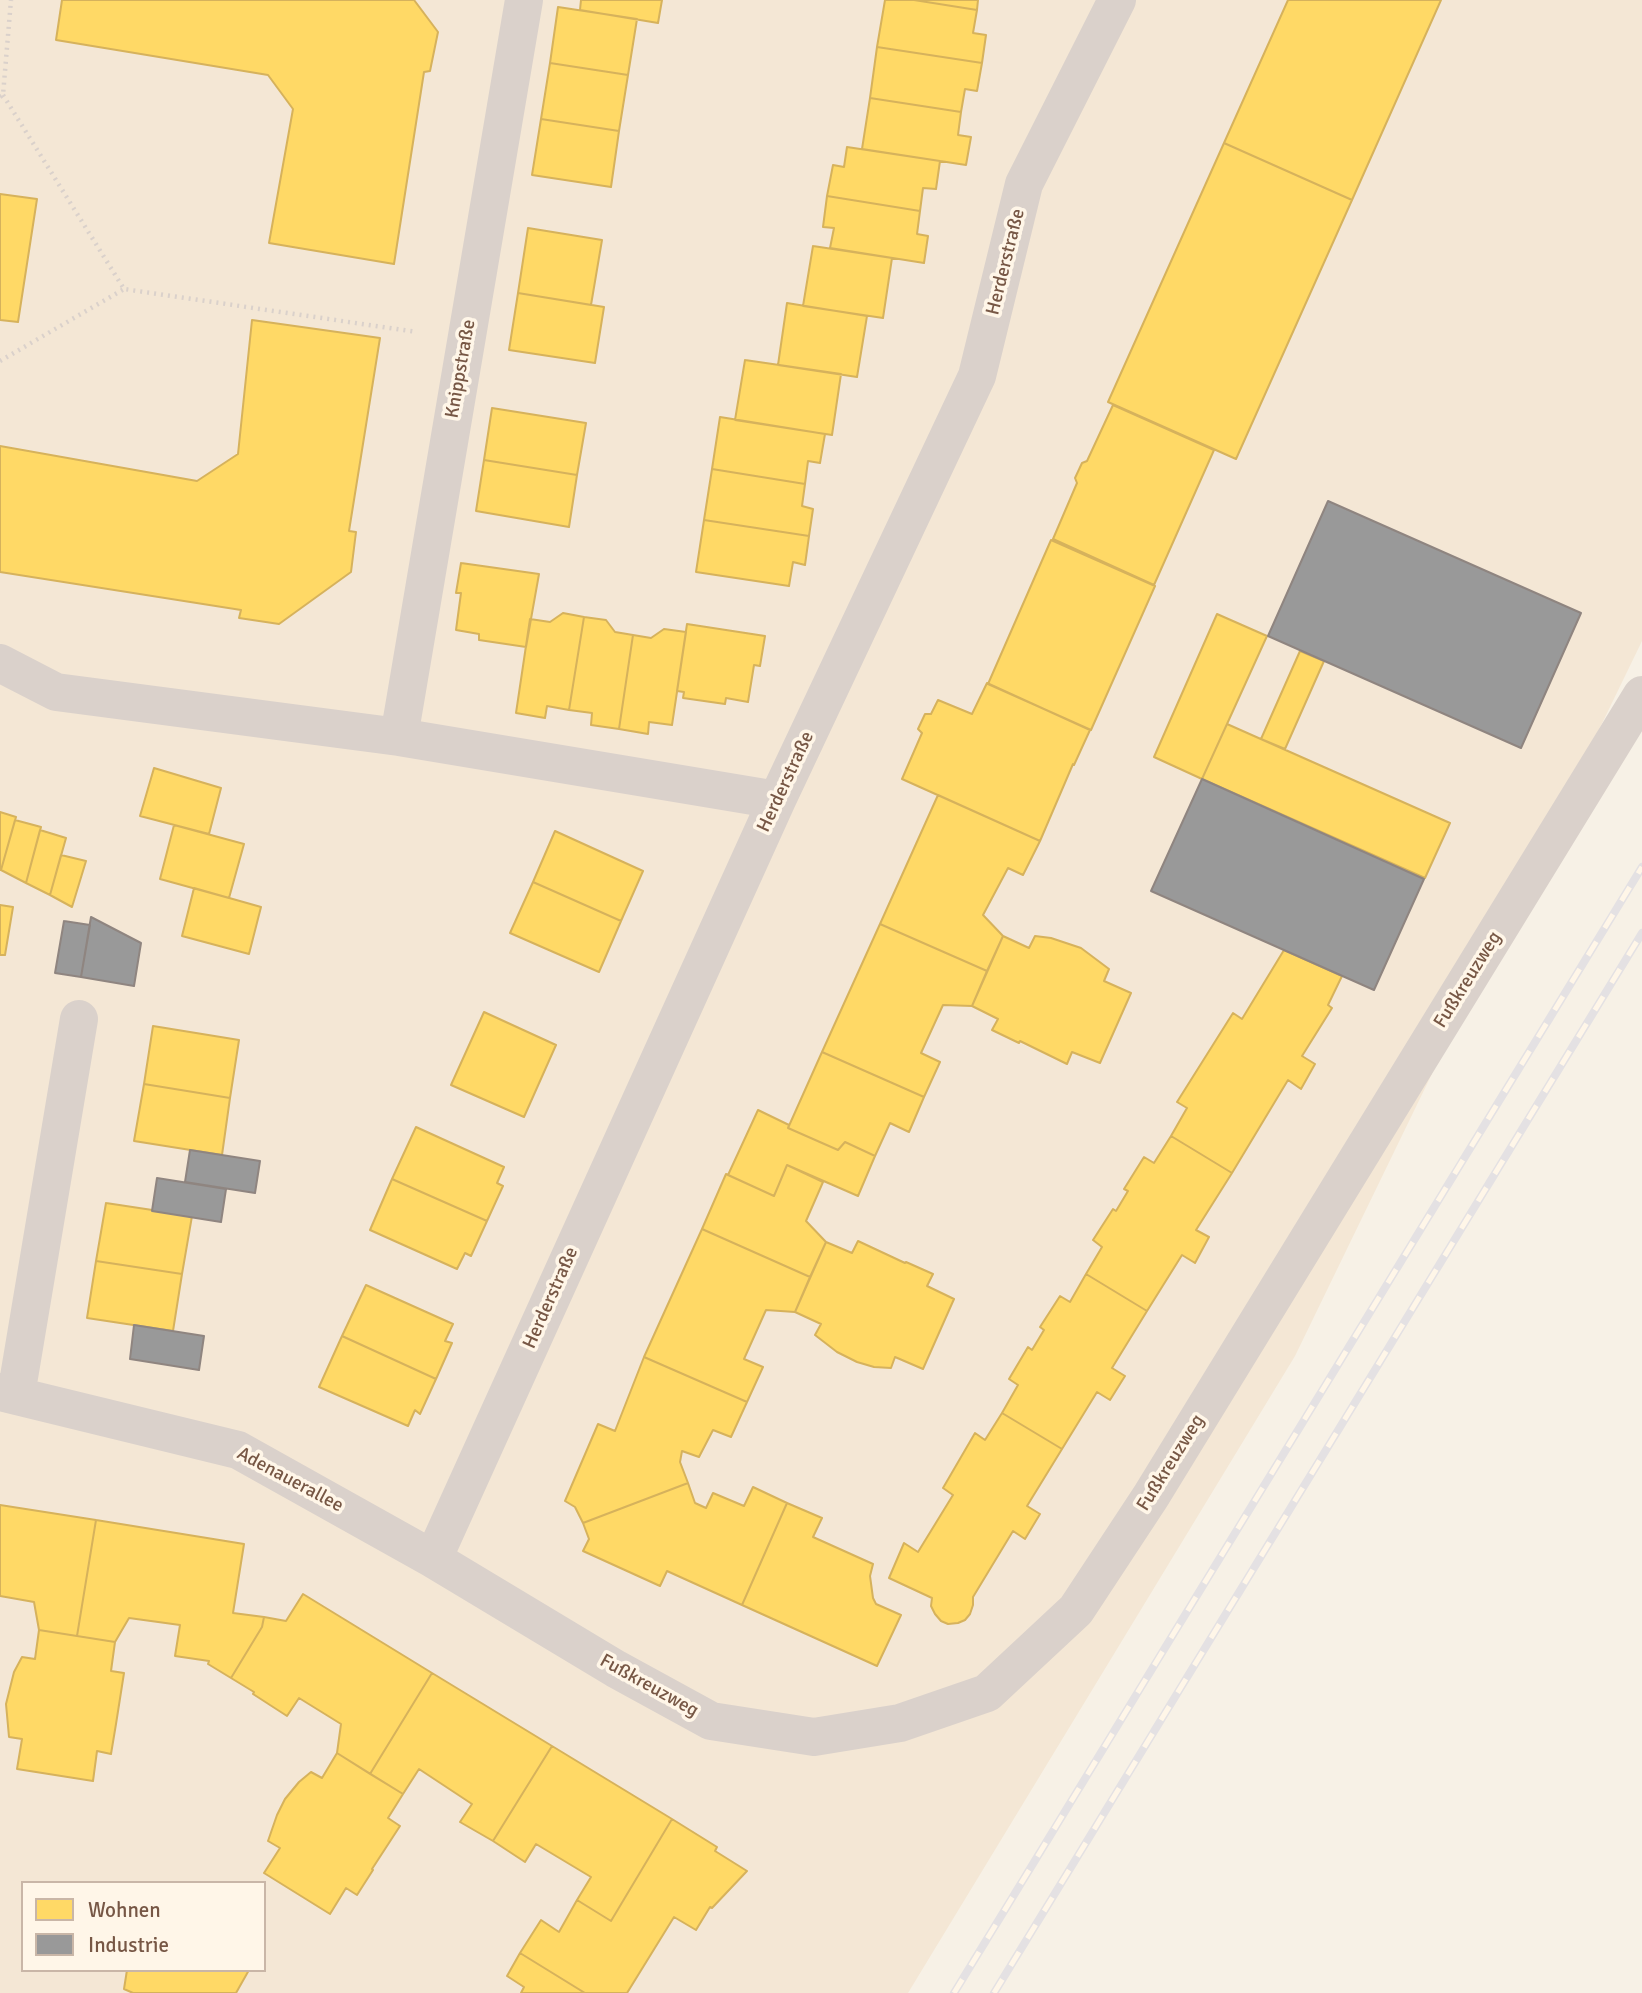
<!DOCTYPE html>
<html>
<head>
<meta charset="utf-8">
<style>
	body { margin:0 }
	#map { position:relative; width:1642px; height:1993px; overflow:hidden; background:#f7f1e6; font-family:Signika,sans-serif }
	canvas { display:block }
	.legend { position:absolute; left:21px; top:1881px; width:245px; height:91px; box-sizing:border-box; background:#fff6e8; border:2px solid #c9b6a7; margin:0; padding:9px 12px; list-style:none; font-size:21px; color:#775745 }
	.legend li { display:flex; align-items:center; gap:14px; height:35px }
	.legend b { width:35px; border:2px solid #c9b6a7 }
</style>
</head>
<body>
<div id="map">
<canvas width="1642" height="1993"></canvas>
<ul class="legend">
<li><b style="height:19px;background:#ffd966"></b>Wohnen</li>
<li><b style="height:19px;background:#999"></b>Industrie</li>
</ul>
</div>
<script>
const ctx = document.querySelector('canvas').getContext('2d');
ctx.lineJoin = 'round';
function paint(path, color) { ctx.fillStyle = color; ctx.fill(path, 'evenodd'); }
const shape = rows => new Path2D(rows.map(r => 'M' + r).join(''));
function trace(path, color, width, dash) { ctx.strokeStyle = color; ctx.lineWidth = width; ctx.lineCap = dash ? 'butt' : 'round'; ctx.setLineDash(dash || []); ctx.stroke(path); }
function drawText(font, color, halo, rows, align = 'center') {
  ctx.font = font + ' Signika,sans-serif'; ctx.lineWidth = 7; ctx.setLineDash([]); ctx.textBaseline = 'middle'; ctx.strokeStyle = halo; ctx.fillStyle = color; for (const [text, x, y, turn = 0] of rows) {
    ctx.save(); ctx.translate(x, y); ctx.rotate((+turn || 0) * Math.PI / 180); ctx.textAlign = isNaN(turn) ? turn : align; if (halo) ctx.strokeText(text, 0, 0); ctx.fillText(text, 0, 0); ctx.restore();
  }
}
const residential = shape([
	[0,0,1642,0,1642,641,1295,1356,908,1993,0,1993],
	[23,1883,264,1883,264,1970,23,1970]
]);
const homes = shape([
	[62,0,414,0,438,32,430,71,424,72,394,264,269,243,293,109,268,75,56,40,62,0],
	[581,0,662,0,658,23,580,10,581,0],
	[885,0,914,0,977,10,973,33,986,35,982,63,877,47,885,0],
	[914,0,978,0,977,10,914,0],
	[1288,0,1441,0,1352,200,1224,143,1288,0],
	[558,7,637,19,628,75,550,63,558,7],
	[877,47,982,63,977,91,965,89,961,112,870,98,877,47],
	[550,63,628,75,619,131,541,119,550,63],
	[870,98,961,112,958,135,971,137,966,165,862,149,870,98],
	[541,119,619,131,611,187,532,175,541,119],
	[1224,143,1352,200,1236,459,1108,402,1224,143],
	[847,147,940,161,936,189,923,188,920,211,827,196,833,165,844,167,847,147],
	[0,194,37,199,18,322,0,320,0,194],
	[827,196,920,211,917,234,928,236,924,263,830,248,834,228,823,227,827,196],
	[528,228,602,240,591,305,518,293,528,228],
	[813,246,892,258,883,318,803,306,813,246],
	[518,293,604,307,595,363,509,350,518,293],
	[787,303,867,316,857,377,778,365,787,303],
	[252,320,380,338,349,531,356,532,351,572,279,624,239,618,241,610,0,572,0,446,197,481,238,454,252,320],
	[745,360,841,374,832,435,735,420,745,360],
	[1113,405,1214,450,1154,585,1053,539,1077,483,1075,478,1082,463,1087,461,1113,405],
	[492,408,586,423,577,475,484,460,492,408],
	[720,417,825,434,820,463,808,461,805,484,712,469,720,417],
	[484,460,577,475,569,527,476,511,484,460],
	[712,469,805,484,802,506,813,509,809,536,704,520,712,469],
	[704,520,809,536,805,565,793,562,789,586,696,572,704,520],
	[1051,540,1155,586,1091,730,988,684,1051,540],
	[461,563,539,574,526,647,479,640,479,634,456,630,461,593,456,593,461,563],
	[563,613,584,617,569,710,547,706,545,718,516,713,530,619,550,622,563,613],
	[1217,614,1267,636,1202,779,1154,757,1217,614],
	[584,617,606,620,615,632,633,635,619,729,591,725,592,713,569,710,584,617],
	[687,624,765,636,760,666,754,665,748,702,726,698,725,704,683,698,684,692,677,691,687,624],
	[664,629,686,632,672,725,649,722,648,734,619,729,633,635,651,638,664,629],
	[1300,651,1324,661,1285,749,1261,739,1300,651],
	[987,683,1090,730,1074,765,1073,764,1040,841,902,779,922,733,918,729,925,714,931,714,938,700,972,714,987,683],
	[1227,724,1450,823,1425,878,1202,779,1227,724],
	[154,768,221,788,209,834,140,816,154,768],
	[938,795,1040,841,1023,875,1008,868,983,915,1003,936,987,971,880,924,938,795],
	[0,812,16,817,1,870,0,870,0,812],
	[15,820,41,827,26,883,1,870,15,820],
	[174,825,244,844,229,898,160,879,174,825],
	[40,830,66,838,50,895,26,883,40,830],
	[555,831,643,871,621,921,533,882,555,831],
	[61,855,86,861,72,907,50,895,61,855],
	[533,882,621,921,599,972,510,933,533,882],
	[194,888,261,907,249,954,182,936,194,888],
	[0,905,13,907,5,955,0,955,0,905],
	[880,924,987,971,972,1006,943,1005,921,1053,940,1062,924,1097,822,1052,880,924],
	[1003,936,1029,948,1035,936,1051,938,1081,948,1109,969,1104,981,1131,993,1100,1063,1072,1052,1067,1064,1020,1041,1019,1043,992,1030,998,1019,972,1006,1003,936],
	[1284,950,1342,976,1328,1005,1332,1008,1302,1056,1315,1064,1301,1089,1288,1080,1232,1173,1171,1136,1187,1108,1177,1102,1233,1013,1242,1019,1284,950],
	[484,1012,556,1045,524,1117,451,1085,484,1012],
	[153,1026,239,1040,230,1098,144,1084,153,1026],
	[822,1052,924,1097,909,1132,890,1123,875,1156,845,1142,838,1150,788,1128,822,1052],
	[144,1084,230,1098,222,1155,134,1141,144,1084],
	[758,1110,789,1125,788,1128,838,1150,845,1142,875,1156,858,1196,787,1165,774,1196,728,1175,758,1110],
	[416,1127,504,1167,497,1183,503,1186,487,1221,392,1179,416,1127],
	[1171,1136,1232,1173,1196,1230,1209,1237,1195,1263,1182,1255,1147,1311,1086,1274,1102,1247,1093,1240,1113,1209,1116,1211,1128,1191,1124,1189,1144,1157,1154,1163,1171,1136],
	[787,1165,823,1182,806,1221,826,1242,810,1277,702,1229,726,1174,774,1196,787,1165],
	[392,1179,487,1221,471,1256,465,1253,457,1269,370,1230,392,1179],
	[106,1203,192,1216,182,1274,96,1261,106,1203],
	[702,1229,810,1277,795,1312,766,1310,744,1359,763,1367,747,1402,644,1357,702,1229],
	[858,1241,905,1263,906,1262,933,1274,927,1286,954,1299,923,1369,895,1357,891,1368,874,1367,857,1362,837,1352,815,1335,821,1324,795,1312,826,1242,852,1253,858,1241],
	[96,1261,182,1274,173,1331,87,1318,96,1261],
	[1086,1274,1147,1311,1112,1368,1125,1376,1110,1400,1097,1392,1062,1449,1002,1413,1018,1385,1009,1379,1028,1347,1032,1350,1044,1330,1040,1327,1060,1296,1070,1302,1086,1274],
	[366,1285,453,1324,445,1341,452,1343,436,1379,342,1336,366,1285],
	[342,1336,436,1379,420,1414,415,1410,408,1426,319,1387,342,1336],
	[644,1357,747,1402,731,1437,713,1430,699,1457,682,1451,680,1462,688,1483,583,1523,575,1507,565,1501,598,1424,615,1431,644,1357],
	[1002,1413,1062,1449,1027,1506,1040,1514,1025,1539,1013,1531,973,1597,973,1605,970,1614,965,1620,958,1623,948,1624,941,1621,935,1614,931,1606,932,1598,889,1578,904,1543,918,1552,953,1495,943,1488,975,1433,985,1440,1002,1413],
	[688,1483,695,1503,706,1508,713,1493,744,1506,753,1487,787,1503,742,1605,667,1571,660,1586,583,1551,589,1539,583,1523,688,1483],
	[787,1503,822,1518,813,1537,873,1564,870,1576,873,1598,876,1604,901,1615,877,1666,742,1605,787,1503],
	[0,1505,96,1520,77,1636,39,1630,34,1602,0,1596,0,1505],
	[96,1520,244,1544,233,1613,264,1617,262,1627,231,1678,208,1664,209,1661,175,1656,180,1625,129,1618,115,1642,77,1636,96,1520],
	[303,1594,432,1673,370,1774,337,1753,341,1724,299,1698,287,1716,253,1694,254,1692,231,1678,262,1627,264,1617,286,1621,303,1594],
	[39,1630,115,1642,111,1671,124,1673,116,1724,111,1754,97,1751,93,1781,17,1769,22,1739,9,1737,6,1704,14,1672,22,1657,35,1659,39,1630],
	[432,1673,552,1746,493,1841,460,1822,472,1804,419,1769,403,1794,370,1774,432,1673],
	[552,1746,672,1819,611,1921,577,1900,591,1877,536,1844,525,1862,493,1841,552,1746],
	[337,1753,403,1794,388,1818,400,1826,372,1869,373,1870,357,1895,346,1888,330,1914,264,1873,280,1848,268,1841,277,1815,285,1799,299,1782,311,1772,322,1778,337,1753],
	[672,1819,717,1847,715,1851,747,1871,712,1908,710,1907,696,1930,674,1917,627,1993,585,1993,520,1953,541,1920,559,1932,577,1900,611,1921,672,1819],
	[520,1953,585,1993,521,1993,524,1987,507,1976,520,1953],
	[127,1970,249,1970,236,1993,133,1993,124,1989,127,1970]
]);
const industry = shape([
	[1328,501,1581,613,1521,748,1268,636,1328,501],
	[1202,779,1424,879,1374,990,1151,891,1202,779],
	[91,917,141,943,134,986,81,977,91,917],
	[64,921,90,925,81,977,55,973,64,921],
	[190,1150,260,1161,255,1193,185,1182,190,1150],
	[157,1178,226,1189,221,1222,152,1211,157,1178],
	[134,1325,204,1336,199,1370,130,1359,134,1325]
]);
const path = shape([
	[3,95,124,289,417,332],
	[0,97,3,95,11,0],
	[0,361,124,289]
]);
const minor = shape([
	[0,663,56,692,399,737,777,800],
	[399,737,524,0],
	[0,1392,238,1450,433,1559,616,1669,711,1721,814,1737,900,1723,987,1693,1076,1610,1151,1496,1642,695],
	[16,1395,79,1019],
	[433,1559,777,800,977,376,1024,184,1117,0]
]);
const rail = shape([
	[954,1993,1642,867],
	[994,1993,1642,933]
]);
const streetNames = [
	["Herderstraße",1006,262,-76],
	["Knippstraße",461,369,-80],
	["Herderstraße",786,782,-65],
	["Fußkreuzweg",1468,980,-58],
	["Herderstraße",551,1298,-66],
	["Fußkreuzweg",1171,1463,-58],
	["Adenauerallee",290,1480,28],
	["Fußkreuzweg",649,1686,29]
];
paint(residential, '#f4e7d5');
paint(homes, '#ffd966');
trace(homes, '#d6b25c', 2);
paint(industry, '#999');
trace(industry, '#8f8580', 2);
trace(path, '#dad1cb', 4.5, [2, 5]);
trace(minor, '#dad1cb', 38);
trace(rail, '#e4e1e3', 8);
trace(rail, '#fff6e8', 5, [16]);
drawText('19px', '#775745', '#fff6e8', streetNames);
</script>
</body>
</html>
